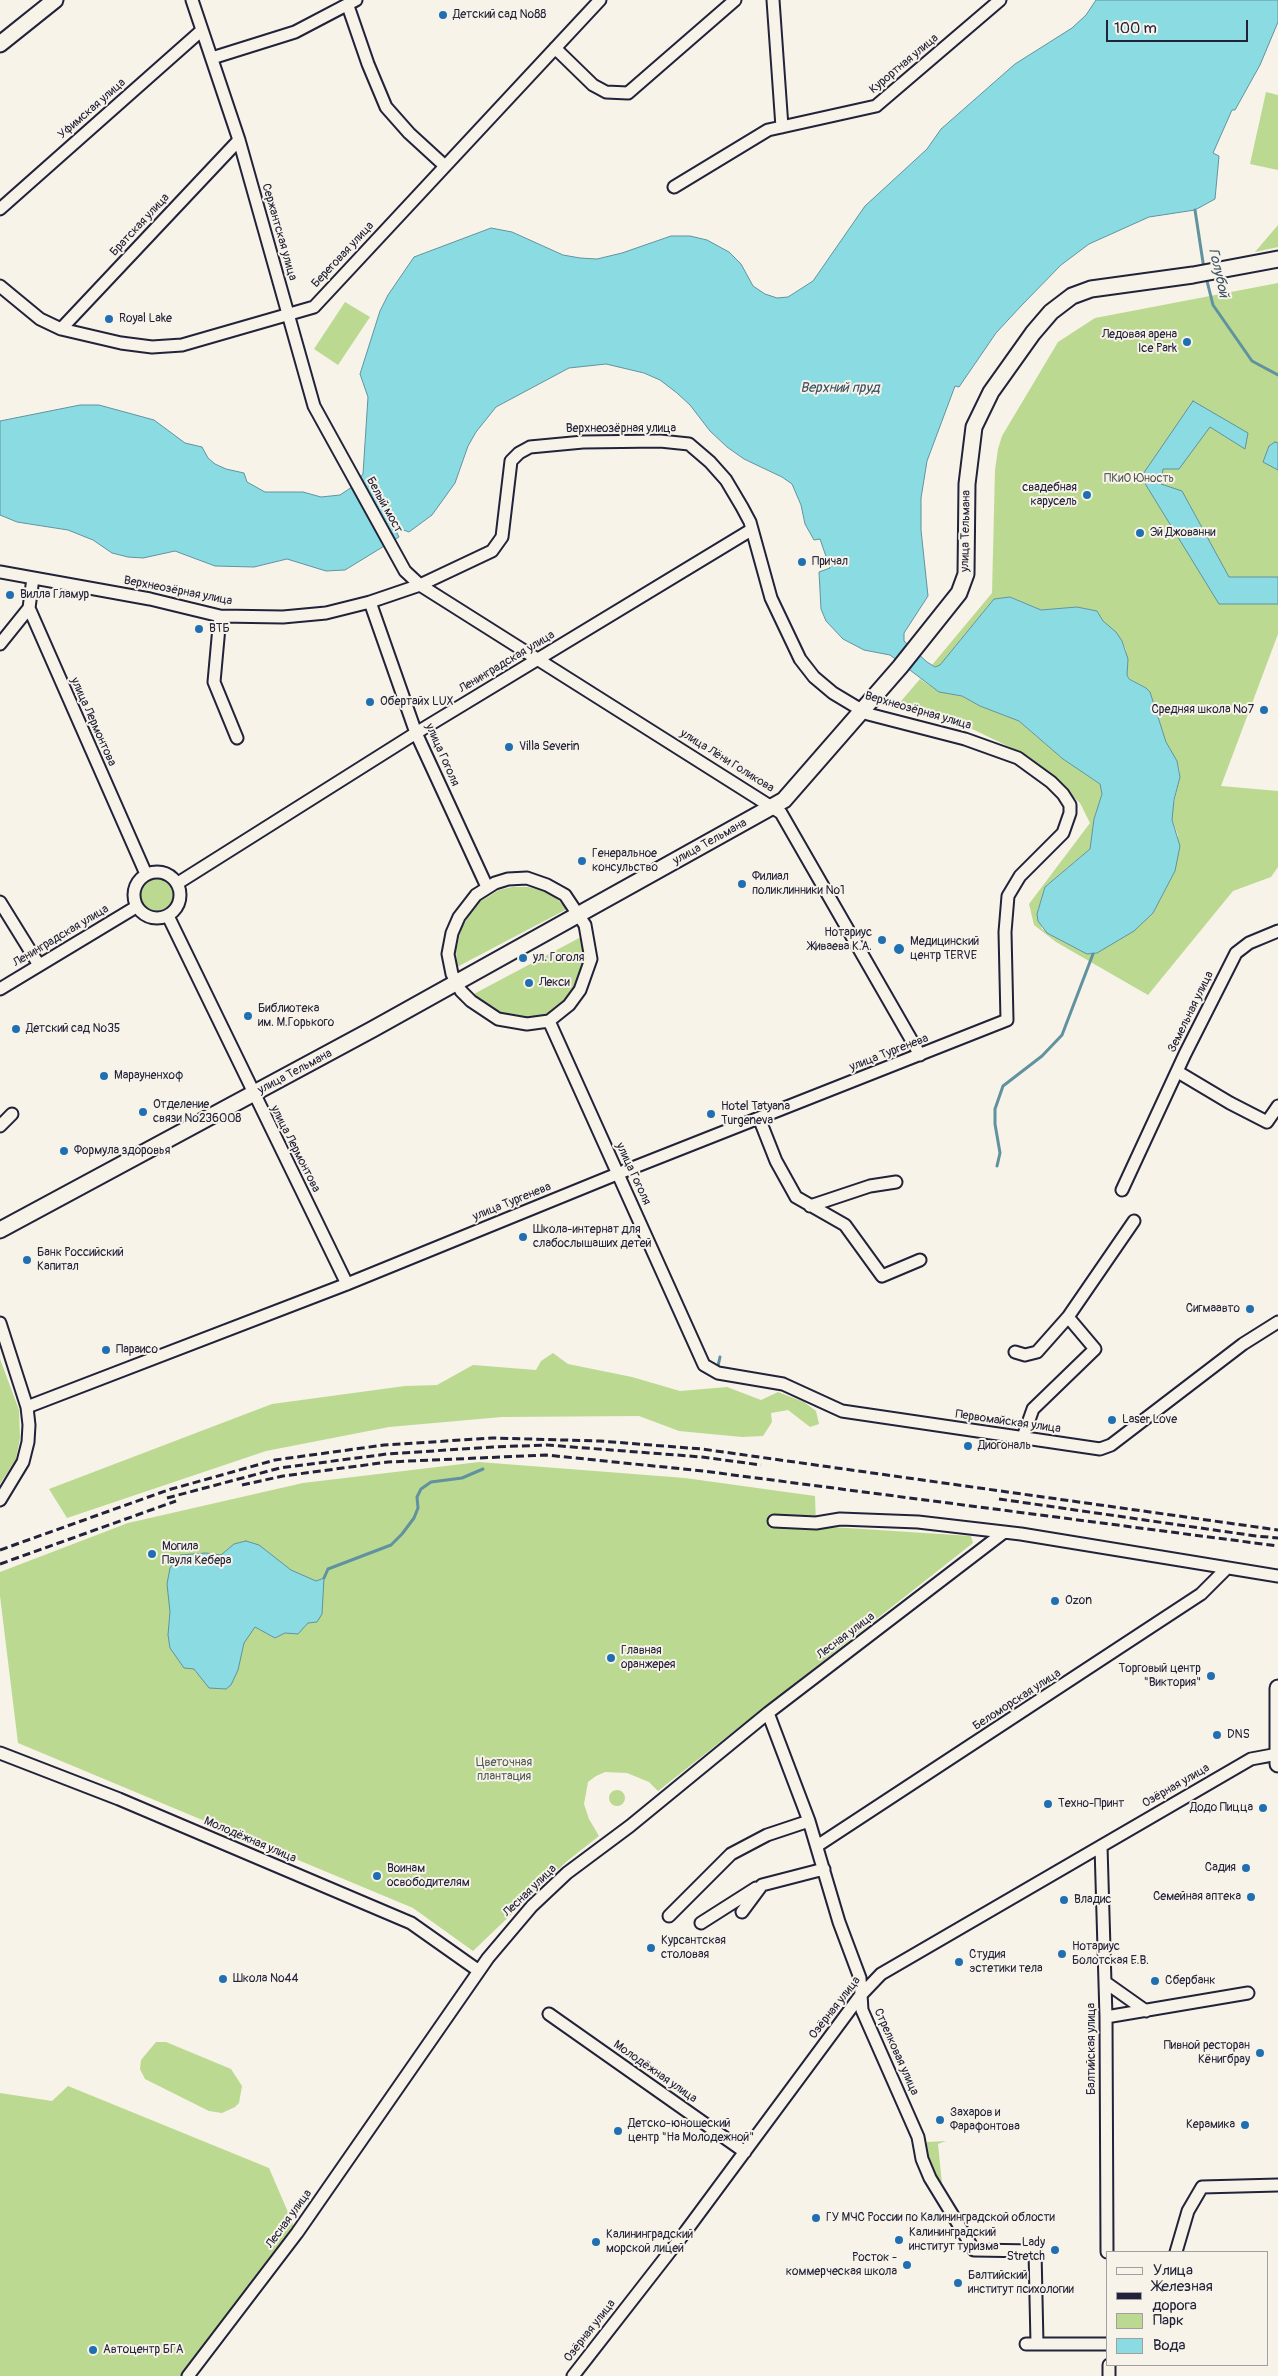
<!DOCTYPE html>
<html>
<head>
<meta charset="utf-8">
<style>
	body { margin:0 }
	#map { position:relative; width:1278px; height:2376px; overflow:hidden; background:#f7f3e8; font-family:Pangolin,sans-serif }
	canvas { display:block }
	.legend { position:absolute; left:1106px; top:2251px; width:162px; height:115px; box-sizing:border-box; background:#f7f3e8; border:1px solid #a29fa3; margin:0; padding:6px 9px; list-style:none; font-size:15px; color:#22223b }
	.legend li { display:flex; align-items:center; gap:10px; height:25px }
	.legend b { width:25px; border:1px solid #a29fa3 }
	.scale { position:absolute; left:1106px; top:20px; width:142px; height:22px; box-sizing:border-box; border:2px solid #22223b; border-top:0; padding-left:6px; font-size:15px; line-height:18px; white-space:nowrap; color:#22223b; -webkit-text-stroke:4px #f7f3e8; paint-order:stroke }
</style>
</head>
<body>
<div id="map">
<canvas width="1278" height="2376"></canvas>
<ul class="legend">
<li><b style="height:6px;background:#f7f3e8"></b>Улица</li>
<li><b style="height:6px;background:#22223b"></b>Железная дорога</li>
<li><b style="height:14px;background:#bbd991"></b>Парк</li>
<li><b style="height:14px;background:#8bdce2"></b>Вода</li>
</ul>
<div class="scale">100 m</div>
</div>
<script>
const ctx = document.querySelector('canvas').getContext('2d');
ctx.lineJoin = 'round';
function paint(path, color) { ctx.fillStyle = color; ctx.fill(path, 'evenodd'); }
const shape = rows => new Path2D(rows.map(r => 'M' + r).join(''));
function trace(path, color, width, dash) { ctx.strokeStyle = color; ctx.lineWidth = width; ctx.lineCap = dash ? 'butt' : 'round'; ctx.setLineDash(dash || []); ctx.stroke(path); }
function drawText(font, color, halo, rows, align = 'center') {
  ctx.font = font + ' Pangolin,sans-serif'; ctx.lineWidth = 4; ctx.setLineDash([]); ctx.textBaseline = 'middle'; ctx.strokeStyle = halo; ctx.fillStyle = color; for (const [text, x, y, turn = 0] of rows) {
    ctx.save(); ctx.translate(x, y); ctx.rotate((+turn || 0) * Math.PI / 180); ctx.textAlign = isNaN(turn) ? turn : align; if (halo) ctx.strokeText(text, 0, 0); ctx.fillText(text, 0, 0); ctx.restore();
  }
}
const green = shape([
	[1266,92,1278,95,1278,170,1250,164],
	[1278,225,1278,247,1255,252],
	[1278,283,1278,634,1221,786,1278,791,1278,867,1271,877,1233,891,1148,995,1056,942,1034,925,1029,904,1090,823,1080,803,1028,756,964,725,896,707,920,679,939,692,962,696,980,706,1019,721,1063,759,1100,784,1102,794,1094,819,1090,849,1045,887,1037,914,1042,929,1087,954,1097,953,1153,913,1175,871,1178,835,1172,820,1172,811,1180,777,1179,768,1166,742,1150,692,1146,688,1130,679,1127,675,1126,650,1122,641,1103,621,1097,611,1077,607,1041,610,1011,597,994,599,940,665,935,667,932,665,992,593,995,470,998,449,1002,436,1058,342,1095,318],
	[345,302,370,317,338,365,314,349],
	'140 894a17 17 0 1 1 34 0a17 17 0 1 1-34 0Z',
	[512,887,528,887,551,893,567,909,457,967,456,951,461,929,470,914,481,901,499,890],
	[581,937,585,951,581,972,574,987,561,1005,544,1017,524,1019,494,1014,472,995],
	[553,1353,568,1364,632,1377,680,1391,727,1387,761,1400,778,1392,804,1402,816,1411,819,1424,810,1427,788,1410,771,1413,772,1422,763,1436,742,1437,679,1431,639,1416,502,1417,389,1427,266,1451,67,1518,49,1489,272,1404,405,1386,437,1385,473,1365,536,1370,541,1361],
	[0,1359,19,1410,20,1438,16,1459,0,1484],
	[479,1462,685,1478,815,1496,816,1526,971,1536,973,1543,658,1791,649,1782,627,1773,605,1772,596,1776,588,1782,584,1804,589,1819,599,1836,566,1862,473,1951,413,1908,18,1743,0,1596,0,1572,128,1523,303,1483],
	'609 1798a8 8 0 1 1 16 0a8 8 0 1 1-16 0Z',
	[156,2042,166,2042,231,2069,242,2086,239,2103,235,2107,222,2113,209,2111,145,2079,140,2069,141,2060],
	[68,2086,269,2168,297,2233,188,2376,0,2376,0,2093,52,2101],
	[946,2141,938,2144,942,2184,951,2202,935,2179,925,2146,927,2142]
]);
const water = shape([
	[1096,0,1278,0,1278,22,1260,65,1235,110,1232,110,1213,153,1219,156,1215,199,1195,210,1149,217,1089,244,1061,265,1021,306,996,333,959,387,955,386,927,461,921,498,921,530,928,596,904,633,904,641,927,662,935,667,940,665,994,599,1010,597,1041,610,1077,607,1097,611,1103,621,1116,632,1122,641,1128,659,1127,675,1129,679,1146,688,1150,692,1166,742,1177,761,1180,777,1174,800,1172,820,1180,846,1175,871,1153,913,1134,931,1097,953,1087,954,1047,933,1038,921,1037,914,1045,887,1090,849,1094,819,1102,794,1100,784,1063,759,1019,721,980,706,962,696,939,692,890,655,864,650,843,639,826,621,821,609,819,572,830,568,820,539,814,540,805,524,801,505,792,484,782,477,744,459,727,447,710,431,690,405,677,393,660,380,644,373,606,364,569,368,496,407,476,432,468,446,455,483,432,515,409,532,398,528,396,531,399,537,345,570,326,571,287,559,254,567,215,566,175,551,143,558,128,557,112,553,93,540,68,530,17,522,0,515,0,421,80,405,99,405,154,420,185,443,202,447,208,458,215,464,226,469,244,473,247,482,265,492,303,492,321,497,340,495,352,487,363,474,368,397,360,374,380,311,388,295,414,257,491,228,512,232,563,255,580,258,597,259,622,253,671,236,690,236,707,240,729,252,741,264,753,286,765,294,777,298,788,297,813,281,865,206,927,149,941,129,1015,64,1072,28,1086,15,1096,0],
	[1193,401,1248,433,1245,449,1210,427,1179,469,1163,469,1161,484,1182,491,1229,577,1278,577,1278,604,1219,604,1141,477,1193,401],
	[1275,442,1278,443,1278,470,1263,462,1269,446,1275,442],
	[246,1541,259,1545,291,1570,316,1581,324,1578,322,1614,317,1622,308,1623,298,1634,285,1633,275,1638,255,1627,244,1643,238,1670,231,1685,226,1689,209,1688,194,1669,184,1668,170,1648,168,1635,170,1612,167,1584,170,1568,180,1555,206,1553,221,1555,234,1544,246,1541]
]);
const stream = shape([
	[1195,210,1204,269],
	[1206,277,1213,305,1252,361,1278,375],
	[997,1166,1000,1153,995,1124,995,1109,1003,1086,1042,1056,1062,1035,1093,954],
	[718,1366,720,1357],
	[324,1578,328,1569,391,1545,402,1534,414,1518,418,1508,417,1497,421,1489,431,1482,462,1478,483,1469]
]);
const minor = shape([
	[192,0,239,140,314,406,405,571,420,585,781,813,920,1055],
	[773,0,782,127],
	[348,6,368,64,386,107,409,133,445,166],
	[555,48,593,85,606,92,628,93,735,0],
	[212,58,295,32,356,0],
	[674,187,768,130,876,106,1000,0],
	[0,209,202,30],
	[0,286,40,319,61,329,121,343,152,347,182,345,314,307,600,0],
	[61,329,239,140],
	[0,572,150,599,220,616,283,617,326,613,370,602,420,585,492,551,502,537,511,461,519,453,530,447,583,442,660,441,689,444,710,462,726,480,742,507,750,522,771,598,800,659,814,677,833,693,868,714,965,739,1018,758,1051,782,1063,794,1070,805,1070,813,1063,833,1020,876,1008,896,1005,932,1007,1020,617,1174,347,1284,27,1407],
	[33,578,29,608,146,874],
	[370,602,416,733,487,887],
	[220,616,214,682,237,738],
	[0,644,29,608],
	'134 895a23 23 0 1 1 46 0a23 23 0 1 1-46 0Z',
	[527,878,547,885,565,895,585,925,591,959,580,990,569,1005,549,1021,527,1024,498,1019,471,1001,461,991,452,974,448,954,452,933,459,917,476,895,495,883,508,879,527,878],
	[178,883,416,733,751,530],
	[0,902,39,965],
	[168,916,347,1284],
	[0,989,136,907],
	[549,1021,704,1365,718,1373,783,1384,842,1411,1100,1449,1111,1445,1243,1344,1278,1322],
	[1178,1072,1230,1103,1267,1122,1278,1106],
	[759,1118,776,1161,796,1197,845,1225,882,1276,920,1260],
	[0,1126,12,1114],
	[1122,1190,1185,1054,1236,953,1249,943,1278,931],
	[810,1206,870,1186,896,1182],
	[0,1323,27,1407,29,1425,28,1442,23,1462,0,1500],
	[1015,1352,1025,1355,1037,1352,1068,1317],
	[1023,1437,1033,1409,1095,1349,1068,1317,1134,1221],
	[774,1521,816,1523,840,1519,918,1522,1021,1534,1278,1576],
	[768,1713,809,1821,839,1922,860,1978,862,2010,918,2137,922,2159,930,2178,974,2250,1035,2251,1037,2344],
	[0,1753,119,1799,411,1923,479,1971],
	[817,1846,1201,1594,1227,1568],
	[1101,1846,1106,2017,1107,2252],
	[742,1912,762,1885,824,1869],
	[669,1916,731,1854,767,1835,809,1821],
	[701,1923,756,1888],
	[1105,1982,1146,2011],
	[549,2014,745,2152],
	[1106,2017,1248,1993],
	[1176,2252,1188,2211,1202,2187,1278,2185],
	[1026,2344,1107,2344],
	[1109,2365,1109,2376],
	[188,2376,297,2233,488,1958,532,1906,567,1873,630,1826,768,1713,1003,1533],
	[573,2376,686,2231,860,1996,881,1974,1251,1759,1278,1754]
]);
const major = shape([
	[0,44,55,0],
	[0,1230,373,1029,784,800,900,667,959,593,966,574,967,484,974,427,991,392,1033,333,1051,312,1072,296,1091,289,1193,275,1278,259],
	[1278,1688,1278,1764]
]);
const rail = shape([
	[242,1485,283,1476,388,1462,546,1455,703,1471,1278,1546],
	[167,1498,280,1468,387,1454,493,1447,547,1445,702,1457,761,1465],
	[999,1499,1256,1536,1278,1538],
	[0,1550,168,1490,275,1460,384,1445,493,1438,600,1441,702,1449,1278,1530],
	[0,1564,176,1501]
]);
const markers = [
	[443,15,5,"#1f6fb2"],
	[109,319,5,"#1f6fb2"],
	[1187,342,5,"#1f6fb2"],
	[1087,495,5,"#1f6fb2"],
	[1140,533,5,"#1f6fb2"],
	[802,562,5,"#1f6fb2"],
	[10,595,5,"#1f6fb2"],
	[199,629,5,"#1f6fb2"],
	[370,702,5,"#1f6fb2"],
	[1264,710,5,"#1f6fb2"],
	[509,747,5,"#1f6fb2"],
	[582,861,5,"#1f6fb2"],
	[742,884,5,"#1f6fb2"],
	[882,940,5,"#1f6fb2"],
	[899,949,6,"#1f6fb2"],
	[523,958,5,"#1f6fb2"],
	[529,983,5,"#1f6fb2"],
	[248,1016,5,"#1f6fb2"],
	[16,1029,5,"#1f6fb2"],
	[104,1076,5,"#1f6fb2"],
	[143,1112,5,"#1f6fb2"],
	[711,1114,5,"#1f6fb2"],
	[64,1151,5,"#1f6fb2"],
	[523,1237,5,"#1f6fb2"],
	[27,1260,5,"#1f6fb2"],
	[1250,1309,5,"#1f6fb2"],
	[106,1350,5,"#1f6fb2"],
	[1112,1420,5,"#1f6fb2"],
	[968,1446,5,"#1f6fb2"],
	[152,1554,5,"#1f6fb2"],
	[1055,1601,5,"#1f6fb2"],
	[611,1658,5,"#1f6fb2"],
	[1211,1676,5,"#1f6fb2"],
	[1217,1735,5,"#1f6fb2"],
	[1048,1804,5,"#1f6fb2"],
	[1263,1808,5,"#1f6fb2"],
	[1246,1868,5,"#1f6fb2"],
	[377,1876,5,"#1f6fb2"],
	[1251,1897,5,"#1f6fb2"],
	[1064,1900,5,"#1f6fb2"],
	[651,1948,5,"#1f6fb2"],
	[1062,1954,5,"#1f6fb2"],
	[959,1962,5,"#1f6fb2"],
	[223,1979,5,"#1f6fb2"],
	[1155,1981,5,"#1f6fb2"],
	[1260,2053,5,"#1f6fb2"],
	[940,2120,5,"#1f6fb2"],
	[1245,2125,5,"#1f6fb2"],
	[618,2131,5,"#1f6fb2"],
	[816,2218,5,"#1f6fb2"],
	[899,2240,5,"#1f6fb2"],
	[596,2242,5,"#1f6fb2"],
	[1055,2250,5,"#1f6fb2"],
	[907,2265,5,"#1f6fb2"],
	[958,2283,5,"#1f6fb2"],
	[93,2350,5,"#1f6fb2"]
];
const poiNames = [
	["Детский сад №88",453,15],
	["Royal Lake",119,319],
	["Ледовая арена",1177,335,"right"],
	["Ice Park",1177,349,"right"],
	["свадебная",1077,488,"right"],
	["карусель",1077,502,"right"],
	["Эй Джованни",1150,533],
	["Причал",812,562],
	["Вилла Гламур",20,595],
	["ВТБ",209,629],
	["Обертайх LUX",380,702],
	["Средняя школа №7",1254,710,"right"],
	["Villa Severin",519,747],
	["Генеральное",592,854],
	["консульство",592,868],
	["Филиал",752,877],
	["поликлинники №1",752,891],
	["Нотариус",872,933,"right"],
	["Живаева К.А.",872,947,"right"],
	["Медицинский",910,942],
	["центр TERVE",910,956],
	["ул. Гоголя",533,958],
	["Лекси",539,983],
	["Библиотека",258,1009],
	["им. М.Горького",258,1023],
	["Детский сад №35",26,1029],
	["Марауненхоф",114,1076],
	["Отделение",153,1105],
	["связи №236008",153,1119],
	["Hotel Tatyana",721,1107],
	["Turgeneva",721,1121],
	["Формула здоровья",74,1151],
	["Школа-интернат для",533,1230],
	["слабослышаших детей",533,1244],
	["Банк Российский",37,1253],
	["Капитал",37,1267],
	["Сигмаавто",1240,1309,"right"],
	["Параисо",116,1350],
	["Laser Love",1122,1420],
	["Диогональ",978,1446],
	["Могила",162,1547],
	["Пауля Кебера",162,1561],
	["Ozon",1065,1601],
	["Главная",621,1651],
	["оранжерея",621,1665],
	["Торговый центр",1201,1669,"right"],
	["\"Виктория\"",1201,1683,"right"],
	["DNS",1227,1735],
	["Техно-Принт",1058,1804],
	["Додо Пицца",1253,1808,"right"],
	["Садия",1236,1868,"right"],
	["Воинам",387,1869],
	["освободителям",387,1883],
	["Семейная аптека",1241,1897,"right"],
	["Владис",1074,1900],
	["Курсантская",661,1941],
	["столовая",661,1955],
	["Нотариус",1072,1947],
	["Болотская Е.В.",1072,1961],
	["Студия",969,1955],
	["эстетики тела",969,1969],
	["Школа №44",233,1979],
	["Сбербанк",1165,1981],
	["Пивной ресторан",1250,2046,"right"],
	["Кёнигбрау",1250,2060,"right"],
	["Захаров и",950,2113],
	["Фарафонтова",950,2127],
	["Детско-юношеский",628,2124],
	["центр \"На Молодежной\"",628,2138],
	["Керамика",1235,2125,"right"],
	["ГУ МЧС России по Калининградской облости",826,2218],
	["Калининградский",909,2233],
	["институт туризма",909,2247],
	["Калининградский",606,2235],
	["морской лицей",606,2249],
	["Lady",1045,2243,"right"],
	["Stretch",1045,2257,"right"],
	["Росток -",897,2258,"right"],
	["коммерческая школа",897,2272,"right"],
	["Балтийский",968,2276],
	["институт психологии",968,2290],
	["Автоцентр БГА",103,2350]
];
const streetNames = [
	["Курортная улица",904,64,-40],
	["Уфимская улица",92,109,-41],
	["Братская улица",140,225,-47],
	["Сержантская улица",279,232,74],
	["Береговая улица",343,255,-47],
	["Верхнеозёрная улица",621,429],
	["Белый мост",384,505,61],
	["улица Тельмана",966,531,-89],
	["Верхнеозёрная улица",178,591,11],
	["Ленинградская улица",507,662,-31],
	["Верхнеозёрная улица",918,711,16],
	["улица Лермонтова",93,722,66],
	["улица Гоголя",442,755,66],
	["улица Лёни Голикова",727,761,32],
	["улица Тельмана",710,842,-29],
	["Ленинградская улица",61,936,-31],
	["Земельная улица",1191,1012,-64],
	["улица Тургенева",889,1053,-21],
	["улица Тельмана",295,1072,-28],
	["улица Лермонтова",295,1149,63],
	["улица Гоголя",633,1174,65],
	["улица Тургенева",512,1202,-22],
	["Первомайская улица",1008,1422,8],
	["Лесная улица",846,1636,-37],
	["Беломорская улица",1017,1700,-33],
	["Озёрная улица",1176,1786,-30],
	["Молодёжная улица",250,1840,23],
	["Лесная улица",530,1891,-44],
	["Озёрная улица",835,2008,-52],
	["Балтийская улица",1092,2049,-90],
	["Стрелковая улица",896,2052,66],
	["Молодёжная улица",655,2072,35],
	["Лесная улица",289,2219,-54],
	["Озёрная улица",590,2331,-52]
];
const parkNames = [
	["ПКиО Юность",1139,479],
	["Цветочная",504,1763],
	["плантация",504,1777]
];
const waterNames = [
	["Голубой",1218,273,77],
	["Верхний пруд",840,388]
];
paint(green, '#bbd991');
paint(water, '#8bdce2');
trace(water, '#61929f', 1);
trace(stream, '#61929f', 3);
trace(minor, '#22223b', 15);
trace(major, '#22223b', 19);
trace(minor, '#f7f3e8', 11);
trace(major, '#f7f3e8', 15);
trace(rail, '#22223b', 3, [8, 4]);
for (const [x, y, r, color] of markers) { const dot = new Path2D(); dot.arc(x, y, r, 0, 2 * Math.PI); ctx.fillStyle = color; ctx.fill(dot); trace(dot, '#f7f3e8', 2); }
drawText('12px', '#22223b', '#f7f3e8', poiNames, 'left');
drawText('12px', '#22223b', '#f7f3e8', streetNames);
drawText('12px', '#505955', '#f7f3e8', parkNames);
drawText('italic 14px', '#3c5065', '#f7f3e8', waterNames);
</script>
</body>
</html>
